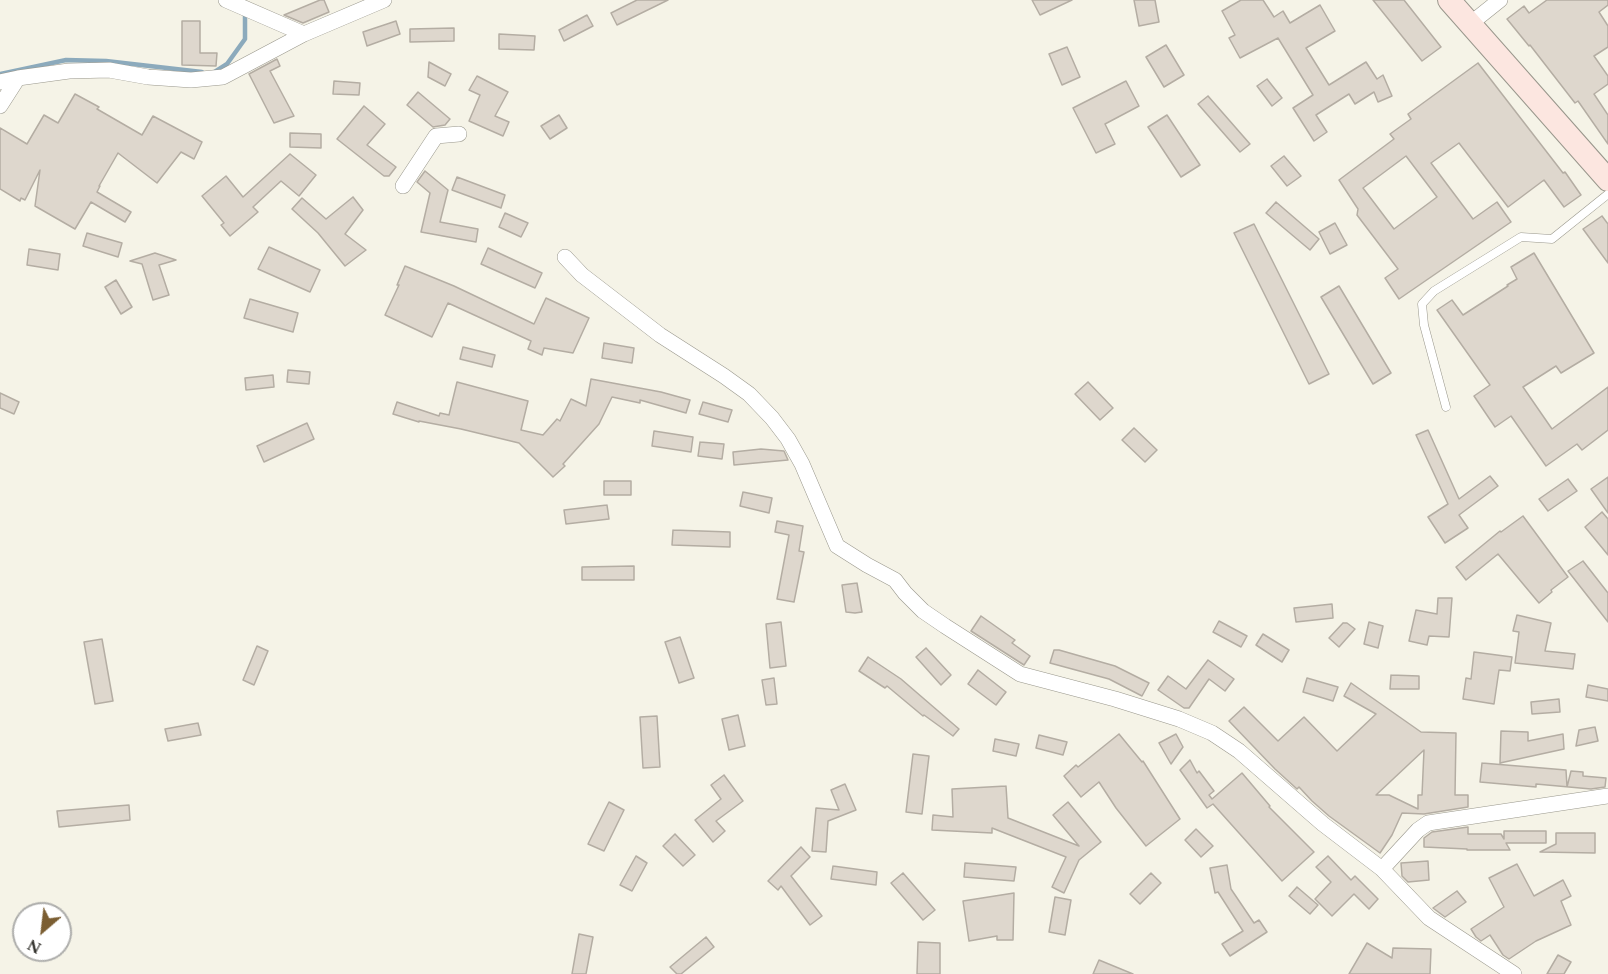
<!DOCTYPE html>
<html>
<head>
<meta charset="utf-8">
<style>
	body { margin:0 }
	#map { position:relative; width:1608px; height:974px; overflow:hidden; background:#f5f3e7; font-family:Spectral,serif }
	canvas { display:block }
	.north { position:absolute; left:12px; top:902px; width:60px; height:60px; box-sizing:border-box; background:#fff; border:2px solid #adadab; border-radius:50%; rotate:208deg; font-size:16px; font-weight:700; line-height:24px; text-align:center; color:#33322d }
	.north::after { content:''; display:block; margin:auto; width:21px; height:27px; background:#7b5e32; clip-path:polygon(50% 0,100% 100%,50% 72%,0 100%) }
</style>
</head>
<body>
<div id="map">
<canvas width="1608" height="974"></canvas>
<div class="north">N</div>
</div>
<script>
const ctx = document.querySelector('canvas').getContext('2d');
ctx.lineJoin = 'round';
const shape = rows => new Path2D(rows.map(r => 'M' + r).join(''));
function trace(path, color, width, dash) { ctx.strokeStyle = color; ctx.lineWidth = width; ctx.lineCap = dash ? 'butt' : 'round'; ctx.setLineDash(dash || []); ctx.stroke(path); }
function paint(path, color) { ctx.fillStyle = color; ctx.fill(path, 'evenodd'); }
const stream = shape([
	[213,73,227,64,245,39,245,15,242,12],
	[0,74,66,60,106,61,202,72]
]);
const building = shape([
	[320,0,324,0,329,12,303,23,284,15,320,0],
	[637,0,668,0,617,25,611,13,637,0],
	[1032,0,1072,0,1040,15,1032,0],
	[1134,0,1155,0,1159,22,1139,26,1134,0],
	[1241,0,1263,0,1274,17,1283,11,1290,23,1320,5,1335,31,1306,48,1329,85,1366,62,1377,79,1383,75,1392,96,1378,102,1374,92,1355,104,1349,94,1316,115,1327,132,1314,141,1293,108,1313,95,1278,38,1240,58,1229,38,1235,35,1222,11,1241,0],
	[1373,0,1404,0,1441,47,1422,61,1373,0],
	[1547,0,1608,0,1608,5,1599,12,1608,26,1608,47,1594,56,1608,76,1608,84,1594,94,1608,115,1608,144,1578,101,1575,103,1530,45,1529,46,1507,19,1524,6,1529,13,1547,0],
	[587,15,593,26,564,41,559,30,587,15],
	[182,21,200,21,200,53,217,53,216,66,182,65,182,21],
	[396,21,400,34,367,46,363,32,396,21],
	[454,28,454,41,410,42,410,29,454,28],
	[499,34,535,36,534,50,499,49,499,34],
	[1166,45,1184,75,1164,87,1146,57,1166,45],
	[1067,47,1080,77,1062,85,1049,54,1067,47],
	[277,59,280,66,270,71,294,116,274,123,249,74,277,59],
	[429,62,451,74,445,86,428,77,429,62],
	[1478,63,1563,173,1565,172,1581,195,1564,207,1544,180,1508,207,1459,143,1431,163,1473,219,1497,202,1511,222,1399,299,1385,278,1398,269,1357,215,1358,209,1339,180,1394,139,1390,134,1411,119,1408,114,1478,63],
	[1406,156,1437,197,1394,229,1363,188,1406,156],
	[477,76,508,92,495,116,509,122,503,136,469,121,480,95,469,90,477,76],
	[1267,79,1282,98,1272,106,1257,86,1267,79],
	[334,81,360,83,359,95,333,94,334,81],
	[1126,81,1139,106,1105,124,1115,144,1096,153,1073,108,1126,81],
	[418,92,450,119,445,125,433,127,407,105,418,92],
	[75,94,99,107,97,109,142,135,153,116,202,142,194,159,181,152,157,183,118,153,99,186,100,186,97,192,131,212,125,222,91,202,75,229,35,206,40,170,25,200,21,198,20,201,0,189,0,128,27,144,44,115,58,123,75,94],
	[1208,96,1250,144,1240,152,1198,104,1208,96],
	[364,106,385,124,367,145,396,167,389,176,384,176,337,139,364,106],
	[559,115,567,128,550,139,541,126,559,115],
	[1167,115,1200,165,1181,177,1148,127,1167,115],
	[290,133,321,134,321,148,290,147,290,133],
	[290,154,316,175,299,196,281,181,253,207,258,212,230,236,221,225,224,223,202,196,226,176,243,197,290,154],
	[1284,156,1301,176,1287,186,1271,166,1284,156],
	[425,171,448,190,440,222,478,229,476,242,421,232,430,193,417,182,425,171],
	[457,177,505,195,501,208,452,190,457,177],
	[353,197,363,210,345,234,366,250,345,266,318,233,292,209,302,198,326,219,353,197],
	[1276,202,1319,239,1310,250,1266,213,1276,202],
	[505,213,528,223,521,237,499,227,505,213],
	[1602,216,1608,224,1608,263,1583,229,1602,216],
	[1335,223,1347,245,1330,254,1319,232,1335,223],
	[1254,224,1329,374,1309,384,1234,233,1254,224],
	[87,233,122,243,118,257,83,246,87,233],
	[269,247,320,270,310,292,258,269,269,247],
	[488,248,542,273,535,288,481,264,488,248],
	[29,249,60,254,58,270,27,265,29,249],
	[155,253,176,260,159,265,169,295,153,300,142,264,130,261,155,253],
	[1534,253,1594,353,1561,373,1556,366,1523,387,1552,429,1608,387,1608,430,1582,450,1577,444,1546,466,1511,416,1495,427,1474,396,1490,385,1437,310,1452,300,1463,315,1508,286,1507,285,1517,279,1511,267,1534,253],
	[405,266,454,286,534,324,546,298,589,318,573,353,544,348,542,355,528,349,531,341,448,303,432,337,385,315,399,285,397,285,405,266],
	[116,280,132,307,121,314,105,287,116,280],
	[1339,286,1391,373,1373,384,1321,297,1339,286],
	[250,299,298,313,293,332,244,318,250,299],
	[604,343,634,348,632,363,602,358,604,343],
	[463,347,495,355,492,367,460,359,463,347],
	[288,370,310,372,309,384,287,382,288,370],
	[273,375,274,387,246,390,245,378,273,375],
	[591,379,661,392,690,400,686,413,640,400,640,403,612,397,599,424,563,464,565,466,553,477,519,443,461,429,419,421,419,422,393,414,397,402,439,416,440,413,449,415,457,382,528,401,521,430,543,435,557,419,560,421,571,399,586,406,591,379],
	[1088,382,1113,408,1100,420,1075,394,1088,382],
	[0,393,19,402,14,414,0,408,0,393],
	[703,402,732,410,728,422,699,414,703,402],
	[307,423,314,439,264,462,257,446,307,423],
	[1134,428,1157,450,1145,462,1122,440,1134,428],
	[1428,430,1459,499,1490,476,1498,486,1459,515,1468,528,1445,543,1428,517,1448,504,1416,435,1428,430],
	[654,431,693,437,691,452,652,446,654,431],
	[700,442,724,444,722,459,698,456,700,442],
	[761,449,784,451,788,460,734,465,733,452,761,449],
	[1608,477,1608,513,1591,489,1608,477],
	[1568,479,1577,491,1548,511,1539,499,1568,479],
	[604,481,631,481,631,495,604,495,604,481],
	[743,492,772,498,769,513,740,506,743,492],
	[607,505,609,519,566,524,564,510,607,505],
	[1602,512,1608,519,1608,555,1585,527,1602,512],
	[1523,516,1568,577,1551,590,1552,592,1539,603,1498,554,1466,580,1456,567,1500,531,1501,532,1523,516],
	[777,521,803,526,799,551,804,552,794,602,777,599,789,535,775,532,777,521],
	[673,530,730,532,730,547,672,545,673,530],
	[1583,561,1608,593,1608,622,1568,571,1583,561],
	[634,566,634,580,582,580,582,567,634,566],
	[857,583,862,612,855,613,846,612,842,585,857,583],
	[1438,598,1452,598,1449,637,1429,636,1427,645,1409,641,1416,610,1437,614,1438,598],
	[1332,604,1333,618,1296,622,1294,608,1332,604],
	[1517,615,1551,623,1545,651,1575,654,1573,669,1515,663,1519,632,1513,631,1517,615],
	[981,616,1015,640,1012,643,1030,656,1024,665,971,631,981,616],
	[1219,621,1247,636,1241,647,1213,632,1219,621],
	[781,622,786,666,770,668,766,624,781,622],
	[1369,622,1383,626,1378,648,1364,644,1369,622],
	[1343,623,1347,623,1355,629,1339,647,1329,638,1343,623],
	[1263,634,1289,650,1282,662,1256,645,1263,634],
	[680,637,694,678,679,683,665,642,680,637],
	[102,639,113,701,95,704,84,642,102,639],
	[257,646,268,651,254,685,243,680,257,646],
	[926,648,951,675,941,685,916,657,926,648],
	[1054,650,1059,650,1115,666,1149,683,1142,696,1109,679,1050,663,1054,650],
	[1474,652,1512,657,1510,671,1499,670,1494,704,1463,699,1466,678,1471,679,1474,652],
	[868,657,901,679,959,729,953,736,924,715,923,716,887,686,885,688,859,671,868,657],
	[1208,660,1234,679,1225,691,1209,679,1189,708,1184,708,1158,690,1168,676,1186,689,1208,660],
	[978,670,1006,692,996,705,968,684,978,670],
	[1391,675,1419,676,1419,689,1390,689,1391,675],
	[774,678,777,704,766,705,762,680,774,678],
	[1307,678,1338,687,1333,701,1303,692,1307,678],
	[1351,683,1421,732,1456,733,1455,795,1468,795,1468,807,1424,814,1402,813,1392,835,1380,853,1329,816,1312,801,1299,787,1297,789,1275,769,1229,721,1244,707,1278,741,1304,717,1337,751,1376,714,1344,696,1351,683],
	[1424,750,1422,795,1418,795,1418,809,1389,795,1376,795,1424,750],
	[1588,685,1608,689,1608,701,1586,697,1588,685],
	[1559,699,1560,712,1532,714,1531,702,1559,699],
	[738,715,745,746,729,750,722,719,738,715],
	[657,716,660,767,643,768,640,717,657,716],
	[198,723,201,735,168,741,165,729,198,723],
	[1595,727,1598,741,1576,746,1579,730,1595,727],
	[1501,731,1528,732,1528,741,1563,734,1564,749,1500,763,1501,731],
	[1119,734,1142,762,1143,761,1180,819,1146,846,1116,808,1099,782,1081,797,1064,776,1076,765,1078,767,1119,734],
	[1176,734,1183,747,1171,764,1159,743,1176,734],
	[1039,735,1067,742,1063,755,1036,748,1039,735],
	[995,739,1019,744,1016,756,993,751,995,739],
	[913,754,929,756,922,814,906,812,913,754],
	[1190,760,1197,773,1199,771,1214,791,1209,795,1212,799,1242,773,1270,806,1269,807,1314,852,1282,881,1213,804,1207,808,1180,770,1190,760],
	[1482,763,1566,770,1567,787,1571,771,1583,772,1583,776,1606,778,1605,787,1591,789,1536,784,1536,787,1480,782,1482,763],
	[724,775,743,801,716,821,725,831,713,842,695,820,721,799,711,785,724,775],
	[845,784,856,810,828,821,826,852,812,851,816,808,839,810,831,790,845,784],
	[1006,786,1008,818,1079,846,1053,815,1068,802,1101,842,1079,860,1064,893,1052,887,1066,857,992,828,992,833,932,830,933,815,953,817,952,789,1006,786],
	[609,802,624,810,604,851,588,844,609,802],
	[129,805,130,820,59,827,57,811,129,805],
	[1468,827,1468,834,1501,834,1504,839,1504,831,1546,831,1546,843,1506,843,1510,850,1467,850,1467,849,1424,847,1424,838,1432,832,1468,827],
	[1196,829,1213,846,1201,857,1185,840,1196,829],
	[1556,833,1595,833,1595,853,1540,852,1556,844,1556,833],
	[675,834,695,855,683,866,663,846,675,834],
	[801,847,810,857,791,876,822,916,810,925,781,886,778,890,768,881,801,847],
	[636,856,647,863,632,891,620,885,636,856],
	[1328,856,1351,880,1355,876,1378,899,1369,909,1354,894,1332,916,1315,899,1331,882,1316,867,1328,856],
	[1428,861,1429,880,1408,882,1402,876,1401,863,1428,861],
	[965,863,1016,867,1014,881,964,877,965,863],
	[1517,864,1534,896,1563,880,1571,896,1561,901,1571,925,1536,941,1509,959,1503,955,1490,935,1481,941,1476,937,1471,929,1504,907,1489,878,1517,864],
	[1227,865,1231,889,1254,923,1259,920,1267,932,1230,956,1222,944,1243,931,1218,892,1215,893,1210,868,1227,865],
	[833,866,877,872,876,885,831,879,833,866],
	[903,873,935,910,923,920,891,883,903,873],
	[1151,873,1161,883,1140,904,1130,894,1151,873],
	[1297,887,1318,905,1310,914,1289,896,1297,887],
	[1457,891,1466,902,1445,917,1433,908,1457,891],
	[1014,893,1013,940,997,940,997,936,969,941,963,901,1014,893],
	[1055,897,1071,900,1065,935,1049,932,1055,897],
	[579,934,593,937,586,974,572,974,579,934],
	[706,937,714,947,681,974,677,974,670,967,706,937],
	[918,942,940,943,940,974,917,974,918,942],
	[1367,943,1392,958,1393,948,1431,949,1430,974,1349,974,1367,943],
	[1558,955,1571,962,1564,974,1547,974,1558,955],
	[1099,960,1133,974,1093,974,1099,960]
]);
const lane = shape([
	[1446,407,1424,325,1422,304,1434,291,1521,237,1552,239,1608,194]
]);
const street = shape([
	[226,0,304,34],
	[1470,24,1500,0],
	[0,82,18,78,69,71,109,70,148,77,191,80,223,77,304,34,384,0],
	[0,106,18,78],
	[403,186,436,136,459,134],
	[565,257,582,275,660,335,724,376,749,394,772,418,788,439,802,464,837,546,867,565,895,580,905,593,923,611,945,626,1020,674,1115,699,1179,719,1212,733,1239,751,1323,824,1382,869,1429,918,1514,974],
	[1382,869,1418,830,1428,823,1608,796]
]);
const secondary = shape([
	[1449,0,1608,180]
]);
trace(stream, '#8caabc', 4.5);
paint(building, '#ded7cd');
trace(building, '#b4ada3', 1.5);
trace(lane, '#99978c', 9);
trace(street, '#99978c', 16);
trace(secondary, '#99978c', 24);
trace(lane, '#fff', 8);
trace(street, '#fff', 15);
trace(secondary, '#fce6e0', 22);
</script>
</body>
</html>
